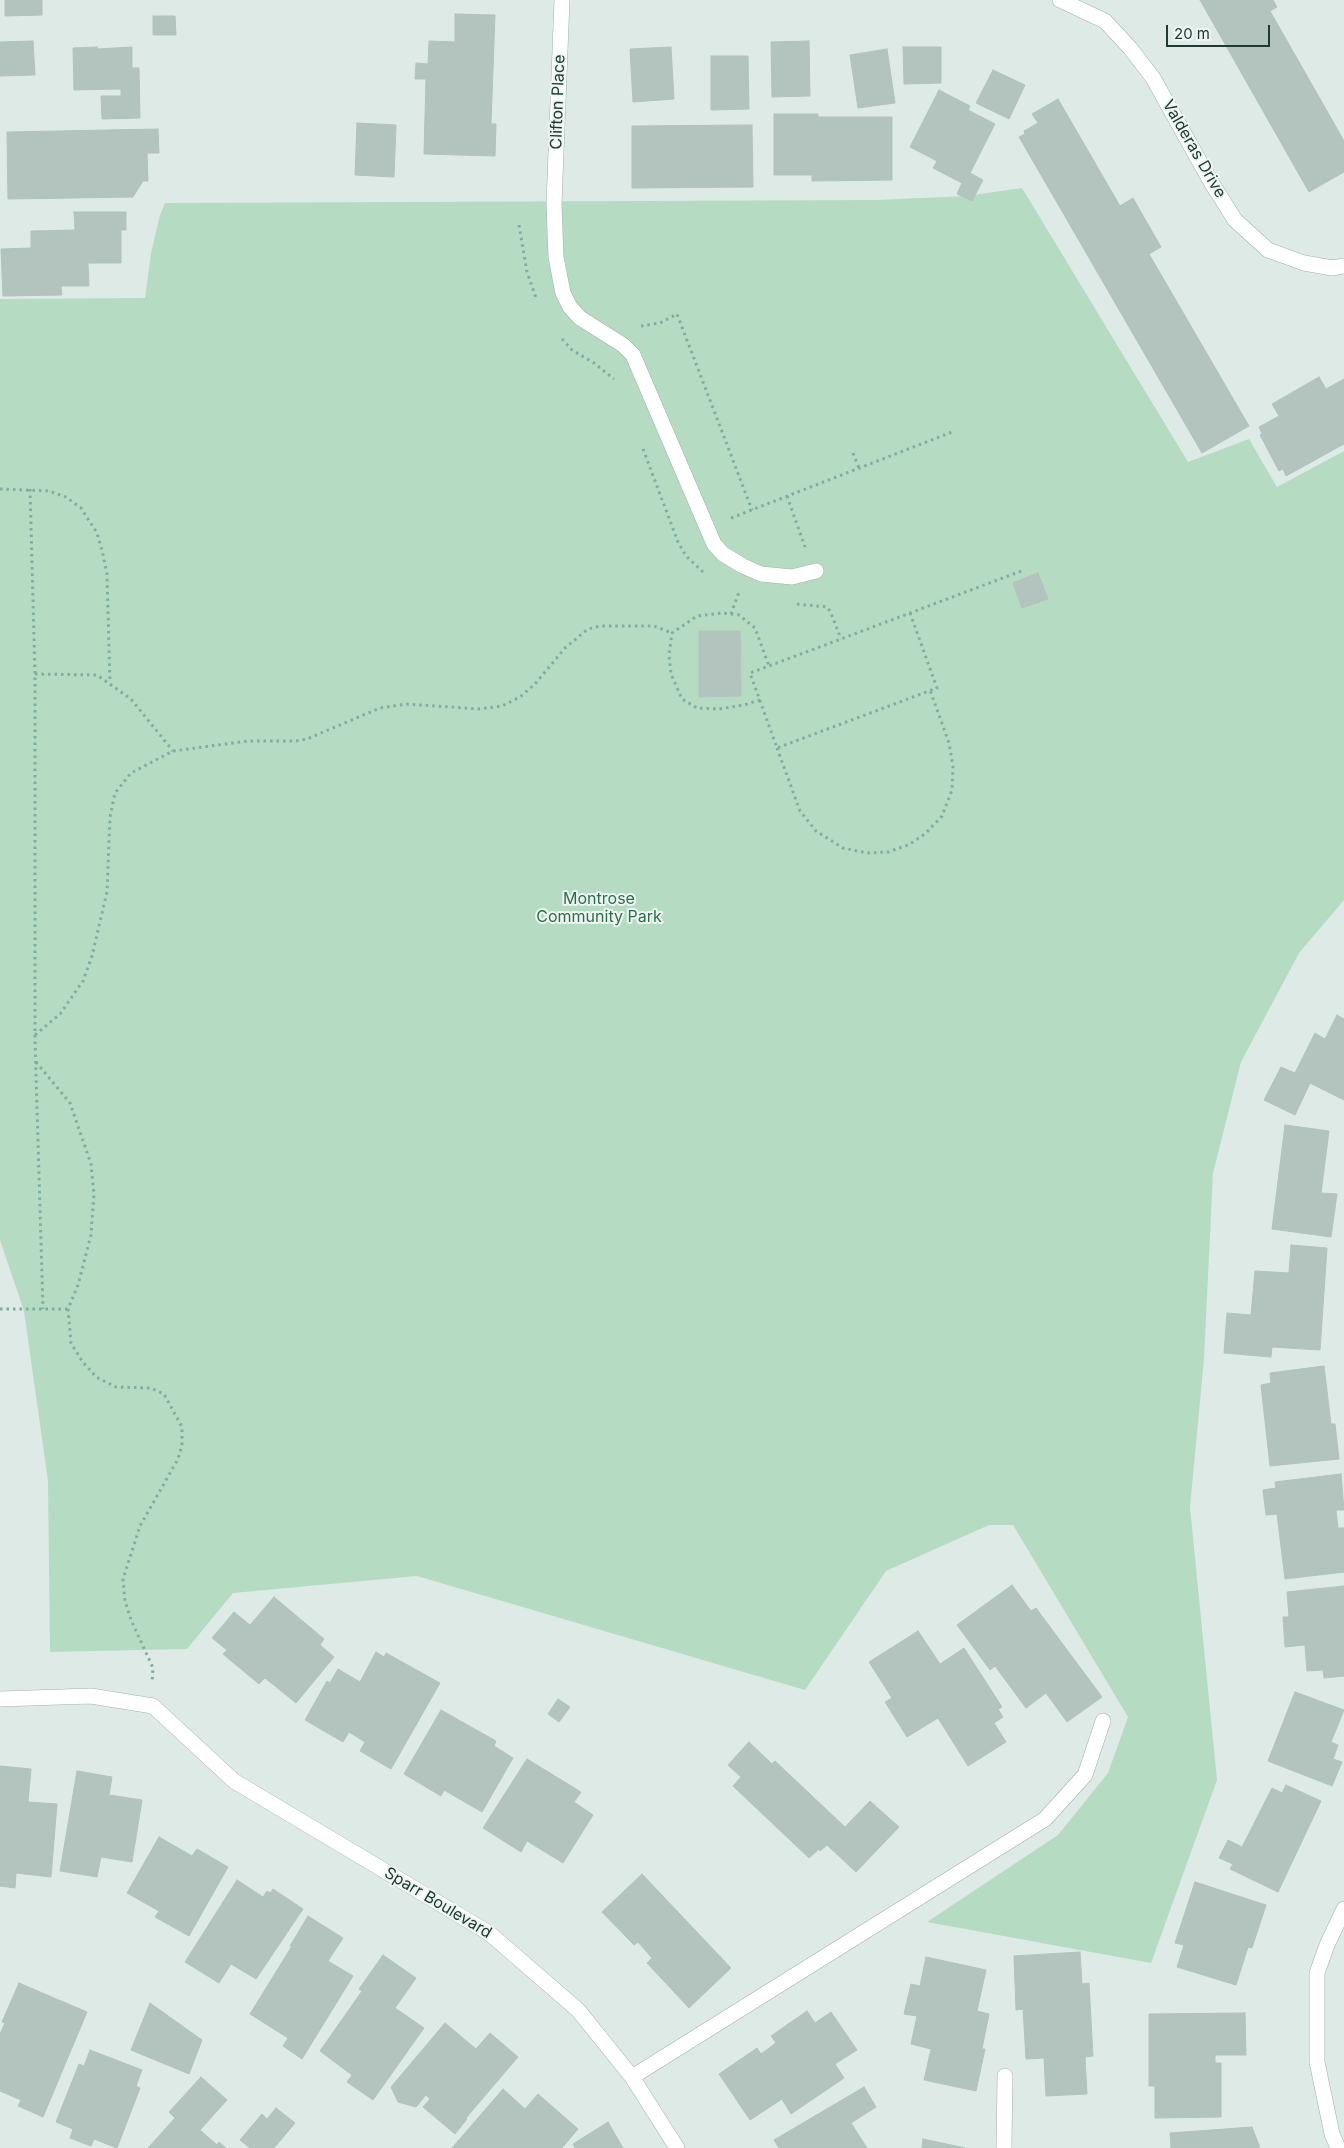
<!DOCTYPE html>
<html>
<head>
<meta charset="utf-8">
<style>
	body { margin:0 }
	#map { position:relative; width:1344px; height:2148px; overflow:hidden; background:#deeae5; font-family:Inter,sans-serif }
	canvas { display:block }
	.scale { position:absolute; left:1166px; top:25px; width:104px; height:22px; box-sizing:border-box; border:2px solid #203934; border-top:0; padding-left:6px; font-size:15px; line-height:18px; white-space:nowrap; color:#203934; -webkit-text-stroke:4px #eef6f3; paint-order:stroke }
</style>
</head>
<body>
<div id="map">
<canvas width="1344" height="2148"></canvas>
<div class="scale">20 m</div>
</div>
<script>
const ctx = document.querySelector('canvas').getContext('2d');
ctx.lineJoin = 'round';
function paint(path, color) { ctx.fillStyle = color; ctx.fill(path, 'evenodd'); }
const shape = rows => new Path2D(rows.map(r => 'M' + r).join(''));
function trace(path, color, width, dash) { ctx.strokeStyle = color; ctx.lineWidth = width; ctx.lineCap = dash ? 'butt' : 'round'; ctx.setLineDash(dash || []); ctx.stroke(path); }
function drawText(font, color, halo, rows, align = 'center') {
  ctx.font = font + ' Inter,sans-serif'; ctx.lineWidth = 4; ctx.setLineDash([]); ctx.textBaseline = 'middle'; ctx.strokeStyle = halo; ctx.fillStyle = color; for (const [text, x, y, turn = 0] of rows) {
    ctx.save(); ctx.translate(x, y); ctx.rotate((+turn || 0) * Math.PI / 180); ctx.textAlign = isNaN(turn) ? turn : align; if (halo) ctx.strokeText(text, 0, 0); ctx.fillText(text, 0, 0); ctx.restore();
  }
}
const green = shape([
	[1022,188,1188,462,1249,439,1277,487,1344,451,1344,900,1299,953,1241,1062,1213,1173,1204,1359,1190,1507,1217,1780,1151,1963,927,1922,1058,1835,1108,1773,1128,1717,1013,1525,989,1525,886,1571,805,1690,417,1576,233,1593,187,1649,50,1652,48,1481,24,1311,0,1240,0,299,145,298,151,253,160,215,165,203,876,200,966,196]
]);
const building = shape([
	[5,0,42,0,42,15,5,16,5,0],
	[1200,0,1273,0,1277,7,1270,11,1344,141,1344,172,1309,192,1200,0],
	[455,14,495,15,491,124,496,124,495,156,424,154,426,79,415,79,416,63,428,64,429,41,455,42,455,14],
	[153,16,175,16,176,35,153,35,153,16],
	[33,41,35,75,0,76,0,42,33,41],
	[809,41,810,96,772,97,771,42,809,41],
	[97,47,97,49,132,47,132,68,139,68,140,118,102,119,101,96,121,96,121,89,74,90,73,48,97,47],
	[671,47,674,99,633,102,630,49,671,47],
	[903,47,941,47,941,83,904,84,903,47],
	[887,49,895,103,858,108,850,55,887,49],
	[711,56,748,56,749,109,711,110,711,56],
	[993,70,1025,85,1009,119,976,103,993,70],
	[939,90,970,106,968,110,995,124,970,173,983,180,972,201,957,194,962,183,933,168,937,161,910,147,939,90],
	[1058,99,1120,206,1133,198,1161,247,1149,254,1249,426,1202,453,1019,137,1025,134,1024,131,1038,123,1032,114,1058,99],
	[774,114,818,114,818,117,892,117,892,180,812,181,812,175,774,175,774,114],
	[357,123,396,125,394,177,355,175,357,123],
	[752,125,753,187,632,188,632,126,752,125],
	[158,129,159,153,147,153,148,181,143,181,133,197,8,199,7,132,158,129],
	[74,212,126,212,126,230,121,230,121,263,88,263,89,286,61,286,62,295,3,296,1,249,31,248,31,231,75,230,74,212],
	[1319,377,1326,389,1344,379,1344,444,1286,476,1283,469,1279,471,1260,435,1262,434,1259,427,1279,416,1272,404,1319,377],
	[1038,573,1048,599,1022,608,1013,583,1038,573],
	[699,631,740,631,741,696,699,697,699,631],
	[1337,1015,1344,1019,1344,1100,1310,1083,1295,1115,1264,1100,1281,1067,1295,1073,1315,1033,1325,1039,1337,1015],
	[1285,1125,1329,1131,1321,1193,1337,1194,1331,1237,1272,1229,1285,1125],
	[1291,1245,1327,1248,1320,1350,1272,1347,1271,1357,1224,1353,1227,1313,1251,1315,1255,1271,1289,1273,1291,1245],
	[1324,1366,1331,1424,1335,1424,1339,1459,1270,1466,1261,1385,1271,1383,1270,1373,1324,1366],
	[1341,1474,1344,1510,1336,1510,1338,1528,1344,1528,1344,1572,1285,1579,1277,1514,1266,1515,1263,1490,1276,1488,1275,1482,1341,1474],
	[1012,1585,1031,1611,1036,1608,1102,1697,1067,1722,1046,1693,1026,1708,995,1666,990,1670,957,1625,1012,1585],
	[1344,1586,1344,1676,1324,1678,1323,1670,1307,1671,1305,1645,1285,1647,1283,1617,1289,1617,1287,1592,1344,1586],
	[274,1597,324,1639,320,1645,334,1657,296,1703,265,1678,259,1684,223,1654,227,1650,212,1638,234,1612,250,1625,274,1597],
	[918,1631,940,1664,964,1648,1002,1707,998,1709,1003,1717,994,1723,1006,1742,968,1766,938,1718,907,1737,885,1702,892,1698,869,1662,918,1631],
	[376,1652,384,1657,386,1653,440,1683,391,1769,360,1751,365,1742,349,1732,343,1742,305,1720,327,1681,330,1683,338,1669,360,1682,376,1652],
	[1295,1692,1344,1710,1331,1742,1338,1745,1333,1759,1342,1762,1332,1786,1268,1761,1295,1692],
	[558,1699,570,1707,559,1722,548,1714,558,1699],
	[441,1710,496,1741,494,1746,513,1758,482,1812,444,1790,441,1796,404,1774,441,1710],
	[749,1742,772,1764,775,1761,845,1827,870,1801,899,1827,856,1872,827,1845,820,1851,819,1849,809,1858,733,1786,741,1777,728,1765,749,1742],
	[527,1759,581,1792,574,1802,593,1815,563,1863,527,1841,521,1852,483,1828,527,1759],
	[0,1766,31,1769,28,1802,57,1804,51,1877,16,1873,15,1888,0,1886,0,1766],
	[77,1771,112,1777,109,1795,142,1800,132,1862,101,1857,97,1877,60,1871,77,1771],
	[1286,1785,1321,1801,1278,1892,1230,1869,1233,1864,1219,1858,1228,1840,1242,1847,1272,1788,1282,1793,1286,1785],
	[159,1837,192,1856,197,1849,228,1867,189,1936,155,1917,159,1911,127,1893,159,1837],
	[642,1874,731,1968,689,2008,647,1963,652,1958,638,1942,634,1945,602,1912,642,1874],
	[237,1880,263,1897,267,1891,270,1893,273,1889,303,1909,256,1979,231,1964,219,1983,185,1962,237,1880],
	[1195,1882,1266,1905,1252,1948,1248,1947,1236,1985,1177,1967,1184,1945,1175,1943,1195,1882],
	[308,1916,343,1938,328,1961,353,1976,302,2059,283,2046,288,2038,250,2014,292,1946,290,1946,308,1916],
	[1080,1952,1082,1984,1089,1983,1093,2056,1085,2057,1087,2094,1046,2096,1044,2058,1026,2059,1023,2009,1016,2010,1014,1956,1080,1952],
	[383,1955,416,1978,395,2008,424,2028,373,2100,347,2082,352,2075,320,2051,362,1991,359,1989,383,1955],
	[926,1957,986,1970,977,2011,989,2014,982,2049,985,2049,976,2091,924,2080,931,2049,911,2044,917,2016,904,2014,911,1984,920,1986,926,1957],
	[19,1983,87,2012,43,2117,18,2106,21,2100,0,2091,0,2034,5,2023,2,2022,19,1983],
	[150,2003,202,2040,189,2074,131,2050,150,2003],
	[807,2011,815,2023,831,2012,857,2050,835,2064,844,2078,791,2114,782,2099,750,2120,719,2074,757,2048,761,2054,776,2043,771,2036,807,2011],
	[1245,2013,1246,2055,1215,2055,1215,2063,1221,2063,1221,2117,1155,2118,1155,2086,1149,2086,1149,2014,1245,2013],
	[445,2023,476,2049,490,2033,518,2057,466,2118,467,2119,455,2134,423,2107,430,2099,426,2095,416,2107,398,2102,391,2087,445,2023],
	[90,2050,142,2070,136,2086,140,2088,117,2148,94,2139,91,2146,70,2138,73,2129,56,2122,79,2064,84,2066,90,2050],
	[201,2077,227,2100,200,2130,217,2145,219,2142,226,2148,148,2148,175,2118,169,2112,201,2077],
	[864,2087,876,2107,851,2123,867,2148,779,2148,774,2140,864,2087],
	[503,2089,525,2109,538,2094,578,2129,562,2148,452,2148,503,2089],
	[276,2108,295,2123,274,2148,250,2148,240,2140,262,2114,267,2119,276,2108],
	[608,2122,623,2148,575,2148,573,2144,608,2122],
	[1252,2127,1260,2148,1171,2148,1170,2133,1252,2127],
	[923,2139,965,2148,922,2148,923,2139]
]);
const path = shape([
	[519,225,527,272,536,298],
	[641,326,660,323,677,314,752,510],
	[562,339,572,350,594,363,614,379],
	[643,449,678,542,686,556,703,572],
	[853,453,859,468],
	[0,489,49,491,66,497,81,508,97,533,102,550,107,574,110,682],
	[30,489,35,674,35,1041,43,1309],
	[787,496,805,547],
	[731,518,952,432],
	[797,604,827,607,831,613,841,639],
	[910,613,937,688,777,748,750,673,841,639,910,613,1024,570],
	[731,614,739,592],
	[35,674,97,675,131,699,173,751],
	[760,700,744,705,719,709,697,708,682,699,671,674,669,655,672,633,697,616,722,613,739,615,755,628,769,666],
	[777,748,800,811,816,831,843,848,867,853,888,852,908,845,925,834,942,816,952,790,953,766,949,743,930,690],
	[35,1035,60,1014,83,981,92,956,107,892,110,817,115,793,131,773,173,751,248,741,296,741,307,739,380,708,406,704,479,709,502,706,520,697,535,684,565,648,588,629,600,626,654,626,672,633],
	[36,1062,70,1103,91,1164,94,1194,91,1235,78,1285,68,1309,71,1343,82,1361,96,1377,116,1387,151,1388,164,1394,182,1427,182,1445,178,1459,140,1526,123,1579,125,1601,131,1620,153,1668,152,1682],
	[0,1309,68,1309]
]);
const minor = shape([
	[562,0,554,204,556,257,563,293,570,307,580,318,623,345,633,355,714,544,723,554,743,566,761,574,792,577,816,571],
	[1060,0,1105,21,1130,48,1153,78,1211,182,1235,220,1268,250,1304,263,1332,268,1344,266],
	[0,1699,91,1696,153,1706,234,1781,489,1933,578,2010,632,2077,677,2148],
	[632,2077,1045,1819,1085,1775,1103,1721],
	[1004,2148,1005,2076],
	[1338,2148,1332,2134,1317,2062,1317,1973,1327,1945,1344,1909]
]);
const streetNames = [
	["Clifton Place",558,102,-88],
	["Valderas Drive",1194,149,60],
	["Sparr Boulevard",438,1903,31]
];
const parkNames = [
	["Montrose",599,899],
	["Community Park",599,917]
];
paint(green, '#b6dbc3');
paint(building, '#b3c4be');
trace(building, '#b1c3bd', 1);
trace(minor, '#a1b1ac', 16);
trace(path, '#7eada2', 3, [2.5, 4]);
trace(minor, '#fff', 15);
drawText('16px', '#203934', '#eef6f3', streetNames);
drawText('16px', '#2b6f4a', '#eef6f3', parkNames);
</script>
</body>
</html>
